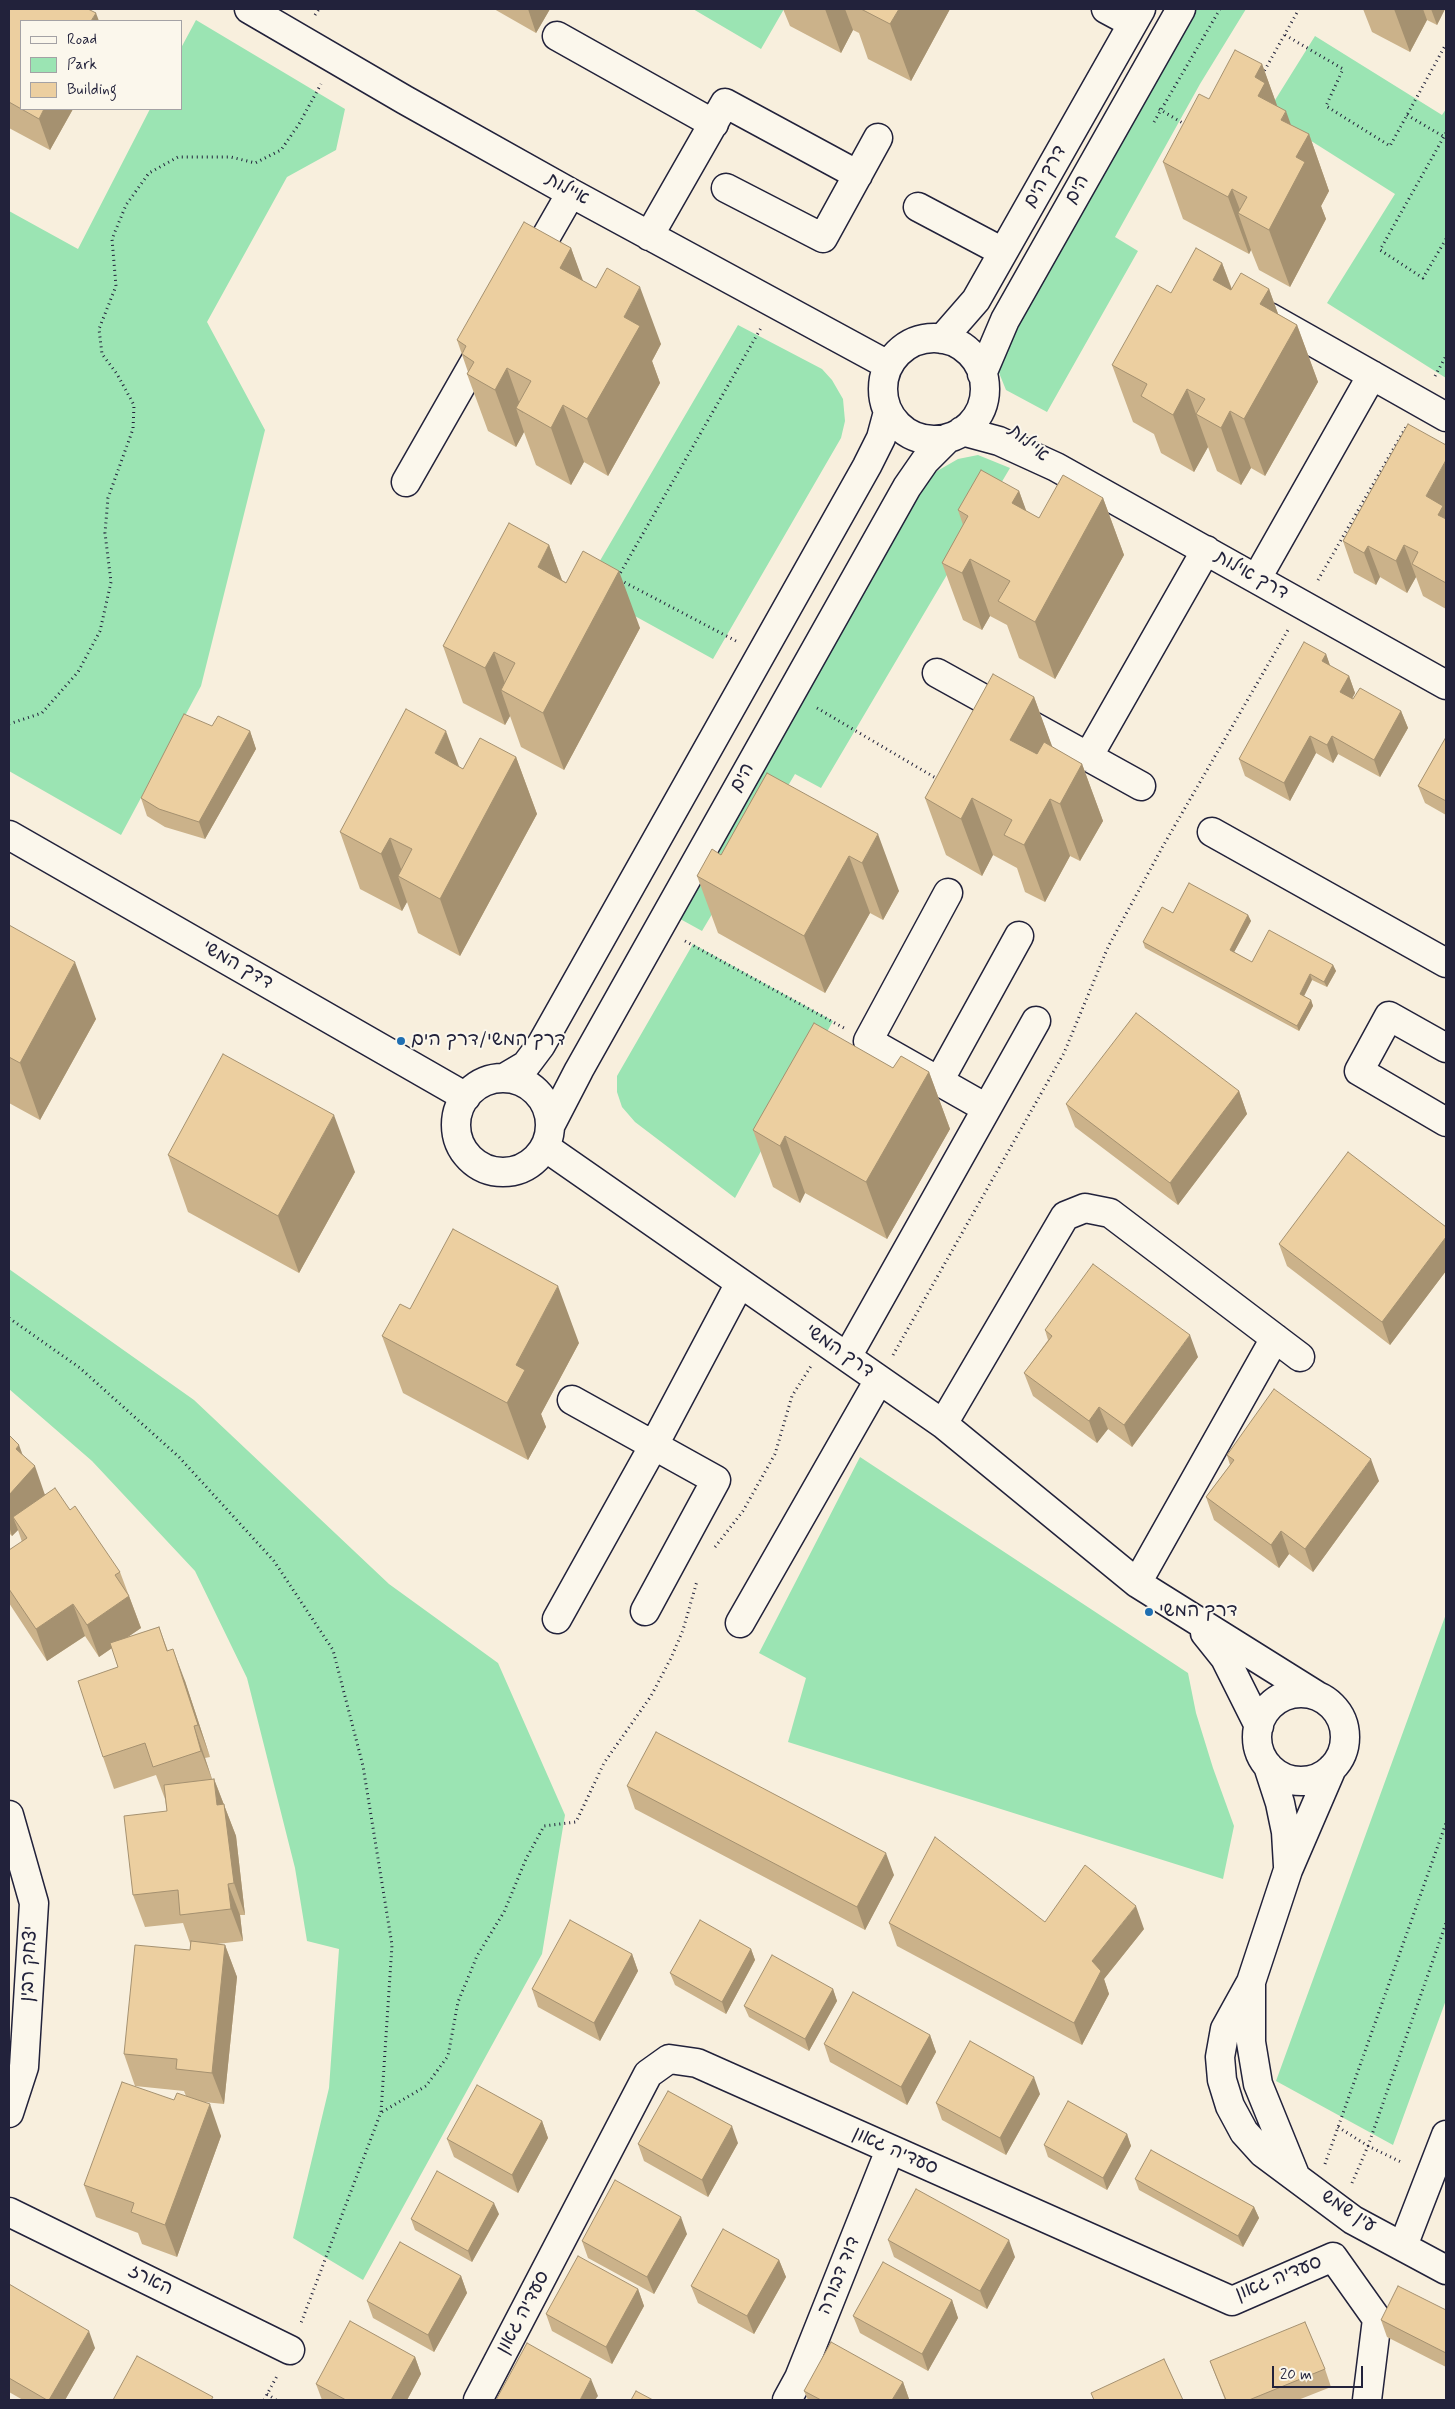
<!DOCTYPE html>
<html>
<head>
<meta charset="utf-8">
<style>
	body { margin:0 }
	#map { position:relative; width:1455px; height:2409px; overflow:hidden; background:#f8efdd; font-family:Mynerve,sans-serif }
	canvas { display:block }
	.frame { position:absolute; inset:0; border:10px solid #22223b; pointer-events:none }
	.legend { position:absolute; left:20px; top:20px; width:162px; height:90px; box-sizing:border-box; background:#fbf7ec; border:1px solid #a4a2a5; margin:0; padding:6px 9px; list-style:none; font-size:15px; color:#22223b }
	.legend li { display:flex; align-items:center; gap:10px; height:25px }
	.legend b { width:25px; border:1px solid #a4a2a5 }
	.scale { position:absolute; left:1272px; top:2366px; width:91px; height:22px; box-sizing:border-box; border:2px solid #22223b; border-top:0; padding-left:6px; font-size:15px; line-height:18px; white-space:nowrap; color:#22223b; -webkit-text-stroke:4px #fbf7ec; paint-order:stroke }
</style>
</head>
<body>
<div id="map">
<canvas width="1455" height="2409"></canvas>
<div class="frame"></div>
<ul class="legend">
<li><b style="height:6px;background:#fbf7ec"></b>Road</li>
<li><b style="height:14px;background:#9be4b3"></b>Park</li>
<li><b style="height:14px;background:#eccfa0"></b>Building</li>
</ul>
<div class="scale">20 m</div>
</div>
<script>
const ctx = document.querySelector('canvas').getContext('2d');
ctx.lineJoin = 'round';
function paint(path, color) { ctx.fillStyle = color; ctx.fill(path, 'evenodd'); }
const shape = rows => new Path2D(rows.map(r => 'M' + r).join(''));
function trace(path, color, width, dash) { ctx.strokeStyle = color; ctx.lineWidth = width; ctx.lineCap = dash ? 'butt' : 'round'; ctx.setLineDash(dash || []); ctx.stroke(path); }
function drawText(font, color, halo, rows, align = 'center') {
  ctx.font = font + ' Mynerve,"Playpen Sans Hebrew",sans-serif'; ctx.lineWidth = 4; ctx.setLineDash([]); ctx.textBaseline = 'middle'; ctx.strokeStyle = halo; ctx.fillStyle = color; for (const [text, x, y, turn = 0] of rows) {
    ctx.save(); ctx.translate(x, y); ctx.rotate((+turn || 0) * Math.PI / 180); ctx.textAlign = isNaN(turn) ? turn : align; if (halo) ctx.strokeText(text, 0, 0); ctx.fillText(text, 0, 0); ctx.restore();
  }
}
const green = shape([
	[693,9,784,9,761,49],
	[1193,9,1246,9,1200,84,1115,237,1138,251,1047,412,1006,390,993,358],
	[196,20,345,109,336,150,287,177,207,322,265,430,201,686,121,835,9,771,9,211,78,249,150,109,181,109,181,48],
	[1315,36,1442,115,1446,109,1446,378,1327,303,1395,194,1267,113],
	[738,325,822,369,832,380,843,399,845,421,841,438,713,659,584,588],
	[978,455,1010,468,821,788,795,774,702,931,673,915,907,505,932,474,958,459],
	[693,944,833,1021,735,1198,635,1122,622,1107,617,1092,617,1076],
	[9,1269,194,1400,389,1584,498,1663,565,1815,542,1954,363,2280,293,2238,329,2088,339,1949,307,1941,295,1868,247,1678,195,1571,92,1461,9,1389],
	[860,1457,1188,1673,1196,1713,1213,1768,1234,1826,1223,1879,788,1742,806,1678,759,1653],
	[1446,1614,1446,2000,1393,2145,1276,2081]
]);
const path = shape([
	[315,15,319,9],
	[1285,35,1343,69,1326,106,1390,146,1446,44],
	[1262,75,1299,9],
	[1159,109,1186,125],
	[1407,115,1446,138],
	[1154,122,1220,9],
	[1446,133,1380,250,1423,278,1446,239],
	[1435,376,1446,356],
	[618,577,761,328],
	[620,580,736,641],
	[1318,580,1406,427],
	[817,708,939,780],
	[9,724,42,713,78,672,100,631,111,582,105,533,108,498,133,429,134,405,117,374,102,354,99,329,116,286,112,239,126,205,149,173,178,157,231,157,255,163,281,150,299,124,321,84],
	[685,941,844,1028],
	[9,1318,80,1368,179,1457,274,1561,333,1650,363,1766,392,1945,381,2112,301,2323],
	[893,1355,1064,1053,1108,947,1163,846,1288,630],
	[715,1547,743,1511,775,1454,792,1396,811,1366],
	[382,2112,426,2086,448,2056,458,2002,477,1956,504,1912,526,1859,544,1826,576,1822,604,1763,651,1696,671,1658,683,1630,697,1581],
	[1338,2127,1368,2146,1403,2163],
	[1325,2164,1446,1823],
	[1352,2183,1368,2146,1446,1923],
	[267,2394,276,2400],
	[264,2400,277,2376]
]);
const minor = shape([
	[249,9,405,100,571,193,888,365],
	[1106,9,1132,23],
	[557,36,714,124],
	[726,188,823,238,878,138],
	[918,207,1003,252],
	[649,236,725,103,858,175],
	[528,268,571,193],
	[1269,317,1446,417],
	'883 389a51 51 0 1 1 102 0a51 51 0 1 1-102 0Z',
	[942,339,976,300,1141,9],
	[982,374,1005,320,1181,9],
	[962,431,999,441,1056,467,1446,685],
	[406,482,486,342],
	[1257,578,1372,375],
	[937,673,1141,786],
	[1088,757,1206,550],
	[1212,832,1446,963],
	[9,835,466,1097],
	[948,893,868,1041,986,1108],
	[1446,1048,1389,1016,1359,1071,1446,1122],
	'456 1125a47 47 0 1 1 94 0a47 47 0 1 1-94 0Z',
	[504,1078,526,1065,541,1045,867,466,881,438,888,412],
	[939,1081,1019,936],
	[550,1126,579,1070,907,487,925,461,948,438],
	[545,1147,943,1424,1137,1583,1316,1695],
	[847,1357,1036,1021],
	[572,1400,716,1480,645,1611],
	[943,1424,1065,1216,1085,1208,1110,1213,1300,1357],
	[1137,1583,1275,1338],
	[557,1619,654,1445,740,1283],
	[740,1623,879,1380],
	[1205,1633,1225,1658,1259,1726],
	'1257 1737a44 44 0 1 1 88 0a44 44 0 1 1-88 0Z',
	[1268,1766,1280,1803,1286,1832,1288,1866],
	[1332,1768,1288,1870,1251,1982,1225,2029,1220,2057,1222,2080,1230,2106,1244,2132,1263,2153,1353,2220,1446,2270],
	[9,1815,34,1903,24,2067,9,2113],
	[1251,1984,1251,2042,1258,2084,1295,2175],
	[9,2212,290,2350],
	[1403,2246,1446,2135],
	[478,2400,648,2074,669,2059,697,2063,1232,2301,1333,2257,1377,2319,1367,2400],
	[787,2400,799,2378,890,2150]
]);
const wall = shape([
	[9,9,21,109,73,109,50,150,9,128],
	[494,9,550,9,536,33],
	[783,9,950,9,911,81,868,59,859,33,853,30,841,53,790,26],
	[1363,9,1445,9,1437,25,1427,20,1410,52,1372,32],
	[1262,64,1277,106,1291,125,1309,134,1329,191,1321,206,1326,219,1290,287,1259,270,1251,250,1249,254,1183,219,1163,162,1209,99],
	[571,248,582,280,661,344,652,361,660,383,608,476,584,462,571,485,536,465,524,432,516,447,488,431,467,374,468,372,457,340],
	[1222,263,1232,289,1269,289,1278,314,1297,325,1318,382,1265,476,1251,468,1241,485,1217,471,1208,447,1194,472,1161,453,1154,434,1133,422,1112,365,1171,293],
	[1019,491,1026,511,1039,518,1103,498,1124,555,1055,679,1019,658,1007,625,990,616,982,630,963,620,942,563,963,525,958,510],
	[1446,514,1446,609,1423,596,1416,577,1407,593,1380,577,1376,585,1354,573,1343,541],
	[549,545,562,580,640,628,564,770,521,747,510,716,505,725,463,703,443,646],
	[1326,654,1330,666,1349,676,1355,693,1352,699,1401,711,1408,728,1380,777,1338,754,1333,763,1316,753,1290,801,1245,776,1239,759],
	[1034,697,1052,747,1082,764,1103,821,1080,861,1070,856,1045,902,1025,892,1017,868,993,855,982,876,946,855,925,798],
	[212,726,250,731,256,749,205,839,165,827,147,816,141,798],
	[1446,737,1446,815,1425,803,1418,786],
	[516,757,537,814,460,956,418,933,407,902,402,911,360,889,340,832,459,767,463,769],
	[767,773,899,891,883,920,870,913,825,993,718,933,697,876,721,855],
	[1173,913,1248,915,1251,921,1234,952,1252,962,1333,965,1336,971,1327,987,1312,980,1304,996,1311,1000,1313,1006,1299,1031,1145,948,1143,942],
	[9,925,96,1019,40,1120,9,1103],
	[893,1068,929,1072,950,1129,887,1239,805,1193,800,1203,773,1187,753,1130],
	[1239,1091,1247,1114,1178,1205,1075,1127,1066,1104],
	[168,1155,355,1172,299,1273,188,1212],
	[1446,1227,1446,1271,1390,1345,1287,1266,1279,1244],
	[410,1309,579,1343,541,1414,546,1427,528,1460,403,1393,382,1336],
	[1045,1330,1198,1357,1132,1447,1108,1429,1097,1443,1033,1396,1024,1373,1048,1340],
	[9,1435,23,1456,45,1495,70,1510,120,1572,141,1628,126,1638,159,1627,168,1651,185,1681,210,1757,205,1758,212,1779,214,1779,236,1836,245,1915,240,1915,243,1941,217,1944,225,1945,237,1977,224,2104,204,2102,221,2136,177,2257,142,2244,138,2233,96,2217,84,2185,174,2100,186,2096,184,2091,135,2086,124,2054,190,1950,190,1943,183,1923,145,1927,133,1895,167,1811,165,1799,156,1775,114,1789,103,1757,118,1667,112,1648,99,1657,85,1636,47,1661,9,1603,9,1550,22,1542,18,1530,12,1536,9,1533],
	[1227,1455,1379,1481,1313,1572,1289,1554,1279,1568,1214,1520,1206,1497,1230,1465],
	[627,1786,894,1875,865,1930,635,1809],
	[1045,1922,1144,1929,1104,1979,1109,1994,1082,2045,897,1946,889,1923],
	[751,1949,755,1960,726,2014,675,1985,670,1973],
	[632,1954,638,1971,600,2041,538,2007,532,1989],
	[833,1989,837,2001,809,2051,749,2017,744,2006],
	[930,2035,936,2052,907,2105,830,2062,824,2044],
	[1040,2094,1006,2155,942,2120,936,2103],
	[542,2121,548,2138,518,2193,454,2157,447,2139],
	[1127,2134,1131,2146,1107,2190,1048,2157,1044,2145],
	[738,2143,708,2197,644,2161,638,2144],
	[1135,2179,1254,2207,1259,2218,1243,2247,1139,2190],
	[499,2214,472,2262,415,2230,411,2219],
	[687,2234,654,2294,588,2258,582,2241],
	[888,2240,1015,2257,987,2309,894,2257],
	[779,2260,786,2277,754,2334,698,2303,691,2286],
	[461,2276,467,2293,434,2352,373,2318,367,2301],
	[9,2284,95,2348,65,2400,23,2400,9,2392],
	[638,2289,644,2306,612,2364,552,2331,546,2314],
	[952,2300,958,2318,928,2371,860,2333,853,2316],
	[1446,2310,1446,2367,1387,2337,1381,2320],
	[415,2357,421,2374,407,2400,322,2400,316,2384],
	[1210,2361,1325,2369,1331,2387,1298,2400,1225,2400],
	[903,2382,909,2399,908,2400,808,2400,804,2391]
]);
const shadedWall = shape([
	[528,9,550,9,536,33],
	[825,9,845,9,853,30,841,53],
	[899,9,950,9,911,81,890,24],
	[1394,9,1423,9,1427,20,1410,52],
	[1431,9,1445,9,1437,25],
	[96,13,99,21,91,21],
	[1262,64,1282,119,1286,111,1300,150,1309,134,1329,191,1321,206,1326,219,1290,287,1269,230,1258,96,1255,77],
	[44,109,73,109,50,150,39,119],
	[1232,189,1242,215,1238,213,1251,250,1249,254,1228,197],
	[571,248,592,305,560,268],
	[1222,263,1243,320,1213,280],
	[640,287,661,344,652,361,660,383,608,476,587,419,624,317],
	[1269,289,1288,341,1297,325,1318,382,1265,476,1244,419,1260,304],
	[507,368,523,413,516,408,524,432,516,447,495,390],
	[1187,389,1208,447,1194,472,1173,415],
	[563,405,584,462,571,485,551,428],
	[1230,411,1251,468,1241,485,1221,428],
	[1446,460,1446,537,1426,496],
	[1019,491,1040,548,1012,503],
	[1103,498,1124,555,1055,679,1035,622],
	[549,545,570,602,538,567],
	[1404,545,1416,577,1407,593,1396,561],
	[1368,546,1380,577,1376,585,1364,553],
	[970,559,990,616,982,630,962,573],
	[619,571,640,628,564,770,543,713],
	[494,652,509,695,501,690,510,716,505,725,485,668],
	[1326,654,1332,671,1322,661],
	[1349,676,1355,693,1346,709,1340,692],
	[1034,697,1055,754,1031,797,1010,740],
	[1401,711,1408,728,1380,777,1374,760],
	[250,731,256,749,205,839,199,822],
	[446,731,467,788,435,753],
	[1310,736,1316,753,1290,801,1284,783],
	[1332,736,1338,754,1333,763,1327,745],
	[516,757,537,814,460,956,440,899],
	[1082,764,1103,821,1080,861,1060,804],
	[972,798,993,855,982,876,961,819],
	[1050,799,1070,856,1045,902,1024,845],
	[878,834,899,891,883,920,862,863],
	[390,838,405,880,398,876,407,902,402,911,381,854],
	[849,856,870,913,825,993,804,936],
	[1248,915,1251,921,1232,956,1230,950],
	[75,962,96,1019,40,1120,20,1063],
	[1333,965,1336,971,1327,987,1324,982],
	[1310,974,1312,980,1302,1000,1300,994],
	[1311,1000,1313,1006,1299,1031,1297,1026],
	[929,1072,950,1129,887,1239,866,1182],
	[1239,1091,1247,1114,1178,1205,1170,1183],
	[334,1115,355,1172,299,1273,278,1216],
	[785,1136,805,1193,800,1203,780,1146],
	[1446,1237,1446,1271,1390,1345,1382,1322],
	[558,1286,579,1343,541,1414,546,1427,528,1460,507,1403,516,1365],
	[1190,1335,1198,1357,1132,1447,1124,1425],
	[1099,1407,1108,1429,1097,1443,1089,1421],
	[19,1445,29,1472,35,1466,46,1498,13,1517,18,1530,12,1536,9,1526,9,1495,16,1449],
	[1371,1459,1379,1481,1313,1572,1305,1549],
	[1281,1531,1289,1554,1279,1568,1271,1545],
	[129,1596,141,1628,99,1657,87,1625],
	[73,1604,85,1636,47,1661,36,1629],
	[173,1649,185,1681,210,1757,198,1725],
	[194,1726,205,1758,213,1782,201,1751],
	[214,1779,236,1836,245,1915,234,1883,217,1805],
	[886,1853,894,1875,865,1930,857,1907],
	[228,1884,240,1915,243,1941,231,1909],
	[1136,1906,1144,1929,1104,1979,1109,1994,1082,2045,1074,2023,1092,1961],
	[225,1945,237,1977,224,2104,212,2073],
	[751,1949,755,1960,726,2014,722,2002],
	[632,1954,638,1971,600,2041,594,2023],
	[833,1989,837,2001,809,2051,805,2039],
	[930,2035,936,2052,907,2105,901,2087],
	[1034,2077,1040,2094,1006,2155,1000,2138],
	[210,2104,221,2136,177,2257,165,2225],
	[542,2121,548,2138,518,2193,512,2175],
	[732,2126,738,2143,708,2197,702,2180],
	[1127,2134,1131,2146,1107,2190,1103,2178],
	[494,2203,499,2214,472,2262,468,2251],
	[1254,2207,1259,2218,1243,2247,1238,2236],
	[681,2217,687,2234,654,2294,647,2277],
	[1009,2240,1015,2257,987,2309,980,2291],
	[779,2260,786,2277,754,2334,747,2316],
	[461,2276,467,2293,434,2352,428,2335],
	[638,2289,644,2306,612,2364,606,2347],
	[952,2300,958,2318,928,2371,922,2354],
	[89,2331,95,2348,65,2400,49,2400],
	[415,2357,421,2374,407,2400,391,2400],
	[591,2379,598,2396,595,2400,580,2400],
	[903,2382,909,2399,908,2400,892,2400]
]);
const building = shape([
	[9,9,88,9,96,13,91,21,21,21,21,109,44,109,39,119,9,102,9,9],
	[861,9,899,9,890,24,861,9],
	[1235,50,1262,64,1255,77,1265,83,1258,96,1286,111,1281,120,1309,134,1296,157,1305,162,1269,230,1238,213,1247,197,1232,189,1228,197,1163,162,1199,94,1209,99,1235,50],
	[524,222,571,248,560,268,596,288,607,268,640,287,624,317,640,326,587,419,563,405,551,428,516,408,531,381,507,368,495,390,467,374,474,362,462,354,466,346,457,340,524,222],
	[1196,248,1222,263,1213,280,1231,290,1241,273,1269,289,1260,304,1297,325,1244,419,1230,411,1221,428,1196,414,1205,399,1187,389,1173,415,1141,396,1147,384,1112,365,1157,285,1171,293,1196,248],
	[1408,424,1446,445,1446,460,1426,496,1443,506,1438,515,1446,519,1446,583,1412,564,1418,552,1404,545,1396,561,1368,546,1364,553,1343,541,1408,424],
	[981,470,1019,491,1012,503,1039,518,1063,475,1103,498,1035,622,998,601,1010,581,970,559,962,573,942,563,968,516,958,510,981,470],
	[509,523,549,545,538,567,566,583,583,551,619,571,543,713,501,690,515,663,494,652,485,668,443,646,509,523],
	[1304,642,1326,654,1322,661,1349,676,1340,692,1353,699,1360,688,1401,711,1374,760,1332,736,1327,745,1310,736,1284,783,1239,759,1304,642],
	[993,674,1034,697,1010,740,1037,754,1044,742,1082,764,1060,804,1050,799,1024,845,1004,835,1012,820,972,798,961,819,925,798,993,674],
	[406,709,446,731,435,753,463,769,480,738,516,757,440,899,398,876,412,849,390,838,381,854,340,832,406,709],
	[184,714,212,726,218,716,250,731,199,822,159,809,141,798,184,714],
	[1446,737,1446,801,1418,786,1446,737],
	[767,773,878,834,862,863,849,856,804,936,697,876,712,849,721,855,767,773],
	[1189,883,1248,915,1230,950,1252,962,1269,930,1333,965,1324,982,1310,974,1300,994,1311,1000,1297,1026,1143,942,1162,907,1173,913,1189,883],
	[9,925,75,962,20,1063,9,1057,9,925],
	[1136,1013,1239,1091,1170,1183,1066,1104,1136,1013],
	[814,1023,893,1068,901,1056,929,1072,866,1182,785,1136,780,1146,753,1130,814,1023],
	[223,1054,334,1115,278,1216,168,1155,223,1054],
	[1348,1152,1446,1227,1446,1237,1382,1322,1279,1244,1348,1152],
	[453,1229,558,1286,516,1365,525,1370,507,1403,382,1336,400,1304,410,1309,453,1229],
	[1093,1264,1190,1335,1124,1425,1099,1407,1089,1421,1024,1373,1052,1336,1045,1330,1093,1264],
	[1274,1389,1371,1459,1305,1549,1281,1531,1271,1545,1206,1497,1234,1460,1227,1455,1274,1389],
	[9,1435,19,1445,16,1449,35,1466,9,1495,9,1435],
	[55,1488,70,1510,75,1506,120,1572,115,1575,129,1596,87,1625,73,1604,36,1629,9,1589,9,1550,27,1538,13,1517,55,1488],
	[159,1627,167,1651,173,1649,198,1725,194,1726,201,1751,153,1767,145,1743,103,1757,78,1681,118,1667,110,1643,159,1627],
	[656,1732,886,1853,857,1907,627,1786,656,1732],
	[214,1779,217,1805,224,1804,234,1883,228,1884,231,1909,180,1915,178,1890,133,1895,124,1816,167,1811,164,1785,214,1779],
	[935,1837,1045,1922,1085,1865,1136,1906,1092,1961,1101,1971,1074,2023,889,1923,935,1837],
	[570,1920,632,1954,594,2023,532,1989,570,1920],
	[700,1920,751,1949,722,2002,670,1973,700,1920],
	[191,1941,225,1945,212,2073,176,2069,177,2059,124,2054,135,1945,190,1950,191,1941],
	[772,1955,833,1989,805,2039,744,2006,772,1955],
	[853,1992,930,2035,901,2087,824,2044,853,1992],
	[970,2041,1034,2077,1000,2138,936,2103,970,2041],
	[122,2082,174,2100,177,2093,210,2104,165,2225,131,2212,134,2203,84,2185,122,2082],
	[477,2085,542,2121,512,2175,447,2139,477,2085],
	[668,2091,732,2126,702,2180,638,2144,668,2091],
	[1068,2101,1127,2134,1103,2178,1044,2145,1068,2101],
	[1151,2150,1254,2207,1238,2236,1135,2179,1151,2150],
	[437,2171,494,2203,468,2251,411,2219,437,2171],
	[615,2180,681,2217,647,2277,582,2241,615,2180],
	[916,2189,1009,2240,980,2291,888,2240,916,2189],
	[723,2229,779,2260,747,2316,691,2286,723,2229],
	[400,2242,461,2276,428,2335,367,2301,400,2242],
	[578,2256,638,2289,606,2347,546,2314,578,2256],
	[883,2262,952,2300,922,2354,853,2316,883,2262],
	[9,2284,89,2331,49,2400,47,2400,9,2378,9,2284],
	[1398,2286,1446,2310,1446,2353,1381,2320,1398,2286],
	[350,2321,415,2357,391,2400,346,2400,316,2384,350,2321],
	[1305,2322,1325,2369,1249,2400,1226,2400,1210,2361,1305,2322],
	[831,2342,903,2382,892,2400,821,2400,804,2391,831,2342],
	[527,2343,591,2379,580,2400,496,2400,527,2343],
	[137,2356,213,2397,211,2400,113,2400,137,2356],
	[1164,2359,1183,2400,1094,2400,1091,2393,1164,2359],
	[636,2391,653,2400,631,2400,636,2391]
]);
const markers = [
	[401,1041,5,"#1f6fb2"],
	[1149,1612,5,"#1f6fb2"]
];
const streetNames = [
	["דרך הים",1046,177,-61],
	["איילות",567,190,29],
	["הים",1078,190,-61],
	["איילות",1028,444,40],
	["דרך אילות",1251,576,29],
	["הים",743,778,-61],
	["דדך המשי",237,966,30],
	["דרך המשי",839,1352,35],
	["יצחק רבין",30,1964,-87],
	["סעדיה גאון",895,2152,24],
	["עין שמש",1348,2212,34],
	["דוד דבורה",840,2276,-68],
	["סעדיה גאון",1279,2279,-22],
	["הארז",150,2281,26],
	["סעדיה גאון",524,2313,-62]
];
const poiNames = [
	["דרך המשי/דרך הים",411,1041],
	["דרך המשי",1159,1612]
];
paint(green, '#9be4b3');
trace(minor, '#22223b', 31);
trace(path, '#22223b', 3, [1, 4]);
trace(minor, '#fbf7ec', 28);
paint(wall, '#cbb28a');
paint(shadedWall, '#a59170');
paint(building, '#eccfa0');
trace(building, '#a59170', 1);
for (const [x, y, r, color] of markers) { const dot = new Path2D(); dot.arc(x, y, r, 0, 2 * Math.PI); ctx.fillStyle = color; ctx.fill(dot); trace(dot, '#fbf7ec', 2); }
drawText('19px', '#22223b', '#fbf7ec', streetNames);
drawText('19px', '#22223b', '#fbf7ec', poiNames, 'left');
</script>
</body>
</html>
